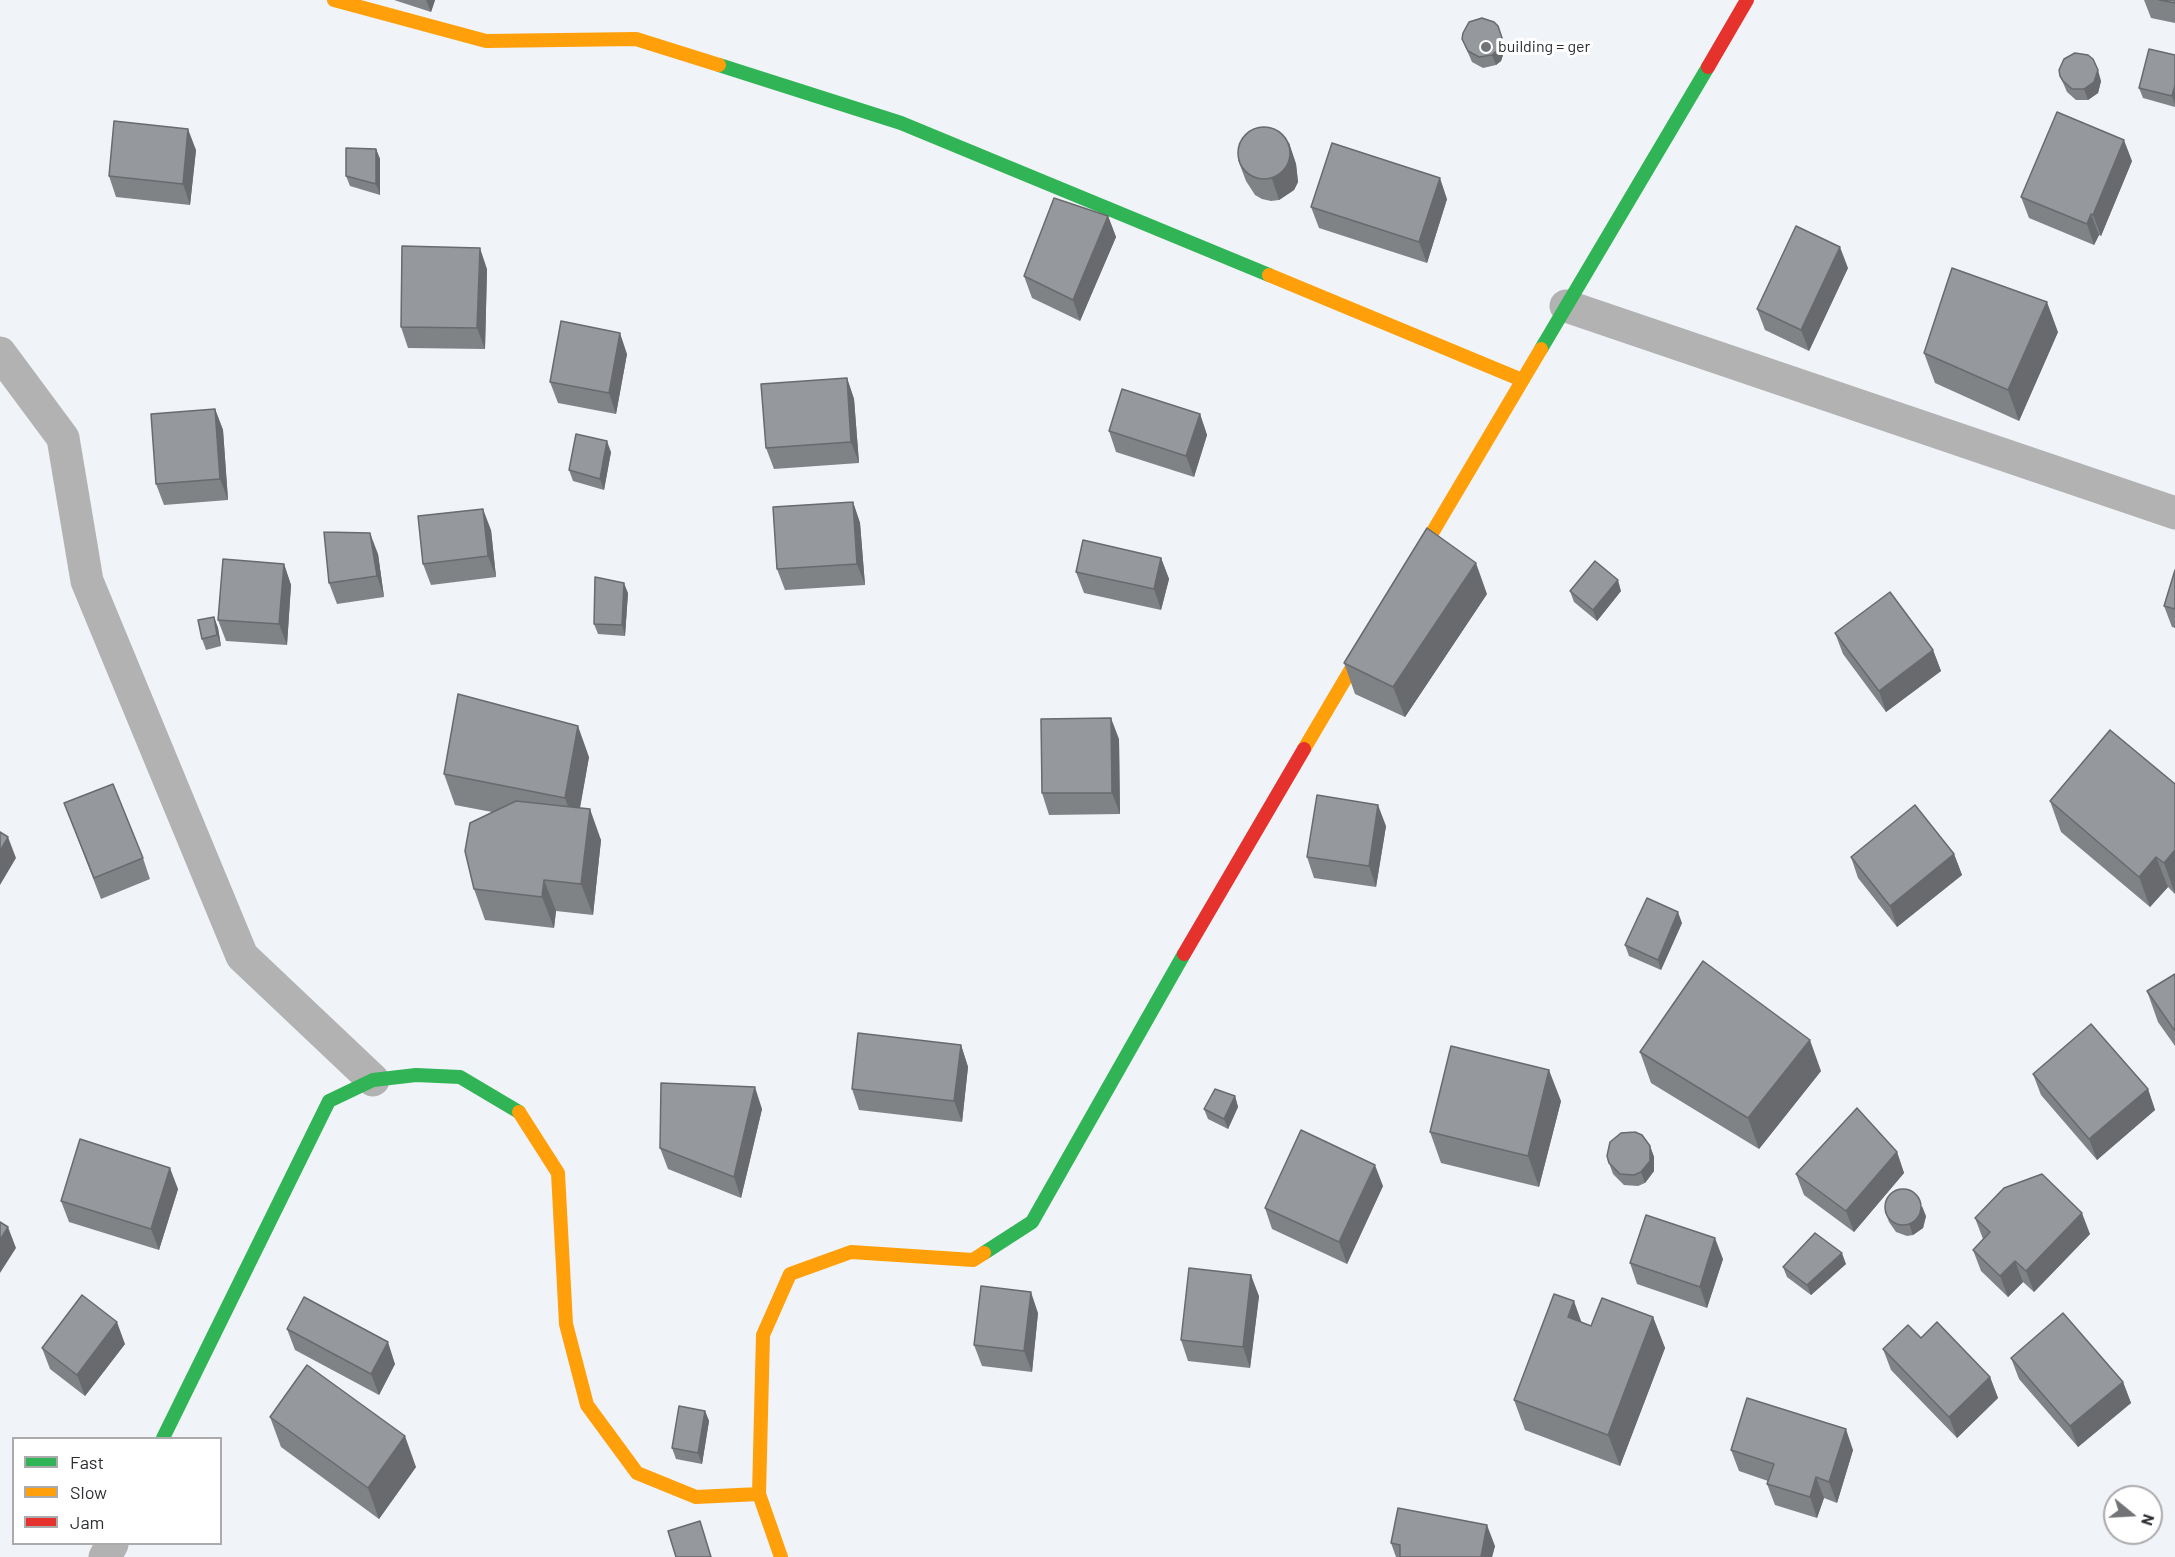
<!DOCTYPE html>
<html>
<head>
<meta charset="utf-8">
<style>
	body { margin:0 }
	#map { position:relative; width:2175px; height:1557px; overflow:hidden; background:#f0f3f8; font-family:Barlow,sans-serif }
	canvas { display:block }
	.legend { position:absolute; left:12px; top:1437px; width:210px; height:108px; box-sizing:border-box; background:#fff; border:2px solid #ababad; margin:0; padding:8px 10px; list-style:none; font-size:18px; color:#2c2e31 }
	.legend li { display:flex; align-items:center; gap:12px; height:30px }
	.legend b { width:30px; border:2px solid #ababad }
	.north { position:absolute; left:2103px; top:1485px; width:60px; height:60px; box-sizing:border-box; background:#fff; border:2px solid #ababad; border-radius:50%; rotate:108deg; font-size:16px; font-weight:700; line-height:24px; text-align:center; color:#2c2e31 }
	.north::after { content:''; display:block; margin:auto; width:21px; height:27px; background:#717377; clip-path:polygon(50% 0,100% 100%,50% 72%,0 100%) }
</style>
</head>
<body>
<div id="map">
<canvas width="2175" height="1557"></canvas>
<ul class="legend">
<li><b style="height:8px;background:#30b455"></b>Fast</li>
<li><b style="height:8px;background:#ff9f0a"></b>Slow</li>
<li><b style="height:8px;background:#e5322d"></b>Jam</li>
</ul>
<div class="north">N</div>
</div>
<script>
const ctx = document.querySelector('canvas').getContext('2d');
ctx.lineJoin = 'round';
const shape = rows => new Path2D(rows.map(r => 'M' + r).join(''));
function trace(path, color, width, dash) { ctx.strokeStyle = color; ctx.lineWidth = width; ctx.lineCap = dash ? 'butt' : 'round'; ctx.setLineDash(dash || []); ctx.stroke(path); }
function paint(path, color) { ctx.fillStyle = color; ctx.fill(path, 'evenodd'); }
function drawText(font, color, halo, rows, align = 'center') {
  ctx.font = font + ' Barlow,sans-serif'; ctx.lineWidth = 6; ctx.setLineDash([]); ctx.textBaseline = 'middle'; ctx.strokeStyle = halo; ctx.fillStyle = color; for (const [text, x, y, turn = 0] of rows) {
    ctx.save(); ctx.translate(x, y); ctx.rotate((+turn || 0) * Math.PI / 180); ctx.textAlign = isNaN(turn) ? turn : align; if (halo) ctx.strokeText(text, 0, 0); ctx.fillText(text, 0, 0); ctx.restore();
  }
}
const street = shape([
	[1566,306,2175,513],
	[0,353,63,438,87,581,242,956,373,1080],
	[105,1557,112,1544]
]);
const fast = shape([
	[719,65,901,123,1269,275],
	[1541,349,1708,67],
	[984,1253,1032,1222,1184,954],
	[163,1438,329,1101,373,1080,416,1075,460,1077,519,1112]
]);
const slow = shape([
	[334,0,486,41,636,39,719,65],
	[1269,275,1522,380],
	[1409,572,1541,349],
	[1304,749,1370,637],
	[519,1112,558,1173,566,1324,587,1405,637,1473,696,1497,759,1494],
	[781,1557,759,1494,763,1335,790,1274,851,1252,973,1260,984,1253]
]);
const jam = shape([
	[1708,67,1747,0],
	[1184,954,1304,749]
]);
const wall = shape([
	[394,0,435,0,431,12],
	[2144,0,2175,0,2175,23,2151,18],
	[1502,37,1505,49,1501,61,1496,65,1483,68,1472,62,1462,39],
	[2175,55,2175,107,2143,98,2139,88],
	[2060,76,2101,81,2098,93,2088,100,2076,100,2067,92],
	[1289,143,1296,164,1298,182,1294,190,1279,200,1271,201,1262,199,1255,195,1246,181,1238,160],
	[376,149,380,159,380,195,350,186,346,176],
	[196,150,190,205,116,197,109,176],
	[2132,161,2101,236,2099,235,2094,245,2029,218,2021,197],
	[1447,199,1427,263,1319,228,1311,207],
	[1108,216,1116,237,1080,321,1032,298,1024,276],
	[1848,268,1809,351,1765,330,1757,309],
	[487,269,485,349,408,348,401,327],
	[2058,332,2019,421,1935,383,1924,353],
	[627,354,616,414,558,403,550,382],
	[847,378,854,399,859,463,774,469,766,448],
	[215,409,223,430,228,500,164,505,156,484],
	[1200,414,1207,435,1194,477,1116,452,1109,431],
	[611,452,604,490,573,481,569,470],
	[853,502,860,523,865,585,785,590,777,569],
	[491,530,496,577,431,585,423,564],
	[378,554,384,597,337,604,329,583],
	[1161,558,1169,579,1161,610,1084,593,1076,572],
	[284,564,291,585,287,645,226,641,218,620],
	[2175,570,2175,628,2172,627,2164,606],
	[1570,591,1621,591,1597,621,1574,602],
	[628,593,625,636,598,634,594,624],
	[1487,594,1405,717,1355,694,1344,663],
	[214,617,218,628,221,646,206,650,202,639],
	[1835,633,1933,650,1941,671,1886,712,1843,654],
	[1119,739,1120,814,1049,815,1042,793],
	[589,757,580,808,601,840,593,915,556,911,554,928,485,920,474,889,492,812,455,805,444,774],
	[2175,784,2175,894,2168,887,2150,907,2061,832,2050,801],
	[64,803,143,858,150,879,101,899],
	[1386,826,1376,887,1314,878,1307,857],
	[1954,854,1962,875,1897,927,1858,878,1851,857],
	[1682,923,1661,970,1629,956,1625,945],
	[2175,974,2175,1046,2158,1022,2147,991],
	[961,1045,968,1067,962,1122,859,1110,852,1089],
	[1640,1052,1821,1071,1759,1149,1651,1083],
	[2033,1074,2148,1089,2155,1110,2097,1160,2041,1095],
	[1235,1096,1238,1107,1228,1129,1208,1119,1204,1109],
	[1561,1101,1539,1187,1441,1163,1430,1132],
	[762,1109,741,1198,668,1169,660,1148],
	[1650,1146,1654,1157,1654,1171,1645,1183,1638,1186,1624,1185,1613,1174,1609,1163],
	[1897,1152,1904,1173,1854,1232,1804,1195,1796,1174],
	[1383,1186,1347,1264,1272,1229,1265,1208],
	[178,1189,159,1250,69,1222,61,1201],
	[1885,1212,1926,1216,1923,1228,1913,1235,1907,1236,1896,1232,1889,1222],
	[1975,1218,2090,1234,2034,1292,2023,1282,2008,1297,1981,1271,1973,1250,1983,1239],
	[1723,1259,1707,1308,1637,1284,1630,1263],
	[1846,1264,1811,1295,1787,1277,1783,1267],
	[1259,1296,1250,1368,1188,1361,1181,1340],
	[1038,1313,1032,1372,982,1366,974,1345],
	[1653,1317,1665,1348,1620,1466,1525,1430,1514,1400,1582,1323,1591,1326],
	[287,1329,395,1364,379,1395,295,1350],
	[1921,1338,1990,1377,1998,1398,1957,1438,1891,1370,1883,1349],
	[125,1344,85,1396,50,1369,42,1348],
	[2011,1358,2123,1382,2131,1403,2078,1447,2019,1379],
	[705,1411,709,1421,702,1464,676,1459,672,1448],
	[270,1417,416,1467,379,1519,281,1447],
	[1731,1450,1853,1450,1837,1503,1824,1498,1817,1518,1775,1505,1767,1484,1768,1481,1739,1471],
	[1391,1543,1495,1546,1492,1557,1396,1557]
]);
const shadedWall = shape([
	[426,0,435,0,431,12],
	[1498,26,1505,49,1501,61,1496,65,1492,55],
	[2098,70,2101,81,2098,93,2088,100,2084,89],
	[2175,85,2175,104,2172,96],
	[188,129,196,150,190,205,183,184],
	[2124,140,2132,161,2101,236,2093,215],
	[1289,143,1296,164,1298,182,1294,190,1279,200,1272,179],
	[376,149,380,159,380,195,376,184],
	[1440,178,1447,199,1427,263,1419,242],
	[2091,214,2099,235,2094,245,2087,224],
	[1108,216,1116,237,1080,321,1073,300],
	[1840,247,1848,268,1809,351,1801,330],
	[480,248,487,269,485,349,477,328],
	[2047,302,2058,332,2019,421,2008,390],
	[620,333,627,354,616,414,609,393],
	[847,378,854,399,859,463,851,442],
	[215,409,223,430,228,500,220,479],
	[1200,414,1207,435,1194,477,1186,456],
	[607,441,611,452,604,490,600,479],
	[853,502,860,523,865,585,857,564],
	[483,509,491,530,496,577,488,556],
	[370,533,378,554,384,597,377,576],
	[1161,558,1169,579,1161,610,1154,589],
	[1476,563,1487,594,1405,717,1393,687],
	[284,564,291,585,287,645,279,624],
	[1618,580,1621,591,1597,621,1593,610],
	[624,583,628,593,625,636,622,625],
	[214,617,218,628,221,646,217,635],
	[1933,650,1941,671,1886,712,1879,691],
	[1111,718,1119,739,1120,814,1112,793],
	[578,726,589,757,576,829,565,798],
	[1378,805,1386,826,1376,887,1369,866],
	[590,809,601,840,593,915,581,884],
	[8,837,16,858,0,885,0,851],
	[2175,850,2175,894,2164,863],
	[1954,854,1962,875,1897,927,1890,906],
	[2156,857,2168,887,2150,907,2139,877],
	[544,880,556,911,554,928,542,897],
	[1678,912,1682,923,1661,970,1658,960],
	[1810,1040,1821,1071,1759,1149,1748,1118],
	[961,1045,968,1067,962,1122,954,1101],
	[1549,1070,1561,1101,1539,1187,1528,1156],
	[755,1087,762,1109,741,1198,734,1177],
	[2148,1089,2155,1110,2097,1160,2089,1139],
	[1235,1096,1238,1107,1228,1129,1224,1119],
	[1650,1146,1654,1157,1654,1171,1645,1183,1641,1172],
	[1897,1152,1904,1173,1854,1232,1846,1211],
	[1375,1165,1383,1186,1347,1264,1339,1242],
	[170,1168,178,1189,159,1250,151,1229],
	[1922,1206,1926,1216,1923,1228,1913,1235,1909,1224],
	[2082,1213,2090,1234,2034,1292,2026,1271],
	[8,1227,16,1248,0,1273,0,1240],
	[1715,1238,1723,1259,1707,1308,1700,1287],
	[1842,1253,1846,1264,1811,1295,1807,1285],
	[2015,1261,2023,1282,2008,1297,2000,1276],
	[1251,1275,1259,1296,1250,1368,1243,1347],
	[1031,1292,1038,1313,1032,1372,1024,1351],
	[1574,1301,1585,1332,1568,1317],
	[1653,1317,1665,1348,1620,1466,1608,1435],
	[117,1322,125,1344,85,1396,77,1375],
	[388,1342,395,1364,379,1395,371,1374],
	[1990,1377,1998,1398,1957,1438,1949,1417],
	[2123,1382,2131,1403,2078,1447,2070,1426],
	[705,1411,709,1421,702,1464,698,1453],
	[1846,1429,1853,1450,1837,1503,1829,1482],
	[405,1436,416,1467,379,1519,368,1488],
	[1816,1477,1824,1498,1817,1518,1810,1497],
	[1487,1525,1495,1546,1492,1557,1481,1557]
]);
const building = shape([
	[2159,0,2175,0,2175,3,2159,0],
	[1482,18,1494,22,1498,26,1502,38,1497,51,1492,55,1479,57,1468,51,1462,39,1463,33,1469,22,1482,18],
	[2149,49,2175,55,2175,85,2172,96,2139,88,2149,49],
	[2075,53,2088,55,2093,59,2098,70,2094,82,2084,89,2072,89,2063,81,2060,76,2059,70,2064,59,2075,53],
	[2057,112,2124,140,2093,215,2091,214,2087,224,2021,197,2057,112],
	[114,121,188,129,183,184,109,176,114,121],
	'1238 153a26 26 0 1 1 52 0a26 26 0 1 1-52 0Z',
	[1332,143,1440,178,1419,242,1311,207,1332,143],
	[346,148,376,149,376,184,346,176,346,148],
	[1054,198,1108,216,1073,300,1024,276,1054,198],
	[1796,226,1840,247,1801,330,1757,309,1796,226],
	[402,246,480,248,477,328,401,327,402,246],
	[1952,268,2047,302,2008,390,1924,353,1952,268],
	[561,321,620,333,609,393,550,382,561,321],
	[847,378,851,442,766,448,761,384,847,378],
	[1122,389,1200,414,1186,456,1109,431,1122,389],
	[215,409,220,479,156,484,151,414,215,409],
	[576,434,607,441,600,479,569,470,576,434],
	[853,502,857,564,777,569,773,507,853,502],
	[483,509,488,556,423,564,418,516,483,509],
	[1427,528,1476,563,1393,687,1344,663,1427,528],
	[324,532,370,533,377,576,329,583,324,532],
	[1083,540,1161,558,1154,589,1076,572,1083,540],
	[223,559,284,564,279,624,218,620,223,559],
	[1595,561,1618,580,1593,610,1570,591,1595,561],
	[2175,570,2175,609,2164,606,2175,570],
	[595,577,624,583,622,625,594,624,595,577],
	[1890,592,1933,650,1879,691,1835,633,1890,592],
	[214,617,217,635,202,639,198,620,214,617],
	[458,694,578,726,565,798,444,774,458,694],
	[1111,718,1112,793,1042,793,1041,719,1111,718],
	[2110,730,2175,784,2175,850,2164,863,2156,857,2139,877,2050,801,2110,730],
	[113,784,143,858,94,878,64,803,113,784],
	[1317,795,1378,805,1369,866,1307,857,1317,795],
	[516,801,590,809,581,884,544,880,542,897,474,889,465,851,470,823,516,801],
	[1915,805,1954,854,1890,906,1851,857,1915,805],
	[0,832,8,837,0,851,0,832],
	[1647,898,1678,912,1658,960,1625,945,1647,898],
	[1703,961,1810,1040,1748,1118,1640,1052,1703,961],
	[2175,974,2175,1031,2147,991,2175,974],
	[2091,1024,2148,1089,2089,1139,2033,1074,2091,1024],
	[858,1033,961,1045,954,1101,852,1089,858,1033],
	[1451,1046,1549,1070,1528,1156,1430,1132,1451,1046],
	[661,1083,755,1087,734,1177,660,1148,661,1083],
	[1215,1089,1235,1096,1224,1119,1204,1109,1215,1089],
	[1857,1108,1897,1152,1846,1211,1796,1174,1857,1108],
	[1301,1130,1375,1165,1339,1242,1265,1208,1301,1130],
	[1635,1132,1642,1135,1650,1146,1650,1161,1641,1172,1634,1175,1620,1174,1609,1163,1607,1156,1610,1142,1621,1133,1635,1132],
	[80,1139,170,1168,151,1229,61,1201,80,1139],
	[2042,1174,2082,1213,2026,1271,2015,1261,2000,1276,1973,1250,1990,1232,1975,1218,2004,1188,2042,1174],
	'1885 1207a18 18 0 1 1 36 0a18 18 0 1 1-36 0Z',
	[1646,1215,1715,1238,1700,1287,1630,1263,1646,1215],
	[0,1222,8,1227,0,1240,0,1222],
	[1815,1233,1842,1253,1807,1285,1783,1267,1815,1233],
	[1189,1268,1251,1275,1243,1347,1181,1340,1189,1268],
	[981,1286,1031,1292,1024,1351,974,1345,981,1286],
	[1554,1294,1574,1301,1568,1317,1591,1326,1602,1298,1653,1317,1608,1435,1514,1400,1554,1294],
	[82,1295,117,1322,77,1375,42,1348,82,1295],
	[304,1297,388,1342,371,1374,287,1329,304,1297],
	[2063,1313,2123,1382,2070,1426,2011,1358,2063,1313],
	[1937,1322,1990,1377,1949,1417,1883,1349,1908,1325,1921,1338,1937,1322],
	[307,1365,405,1436,368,1488,270,1417,307,1365],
	[1747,1398,1846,1429,1829,1482,1816,1477,1810,1497,1767,1484,1774,1464,1731,1450,1747,1398],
	[679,1406,705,1411,698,1453,672,1448,679,1406],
	[1398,1508,1487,1525,1481,1557,1400,1557,1400,1545,1391,1543,1398,1508],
	[700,1521,711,1557,676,1557,668,1531,700,1521]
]);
const markers = [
	[1486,47,6,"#717377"]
];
const poiNames = [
	["building = ger",1498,47]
];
trace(street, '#b1b2b1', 33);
trace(fast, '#30b455', 14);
trace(slow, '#ff9f0a', 14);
trace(jam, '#e5322d', 14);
paint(wall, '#808386');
paint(shadedWall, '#686a6d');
paint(building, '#95989c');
trace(building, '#686a6d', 1.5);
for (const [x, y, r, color] of markers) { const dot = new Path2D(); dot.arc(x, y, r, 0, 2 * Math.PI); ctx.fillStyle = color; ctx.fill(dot); trace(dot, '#fff', 2); }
drawText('16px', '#2c2e31', '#fff', poiNames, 'left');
</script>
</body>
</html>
